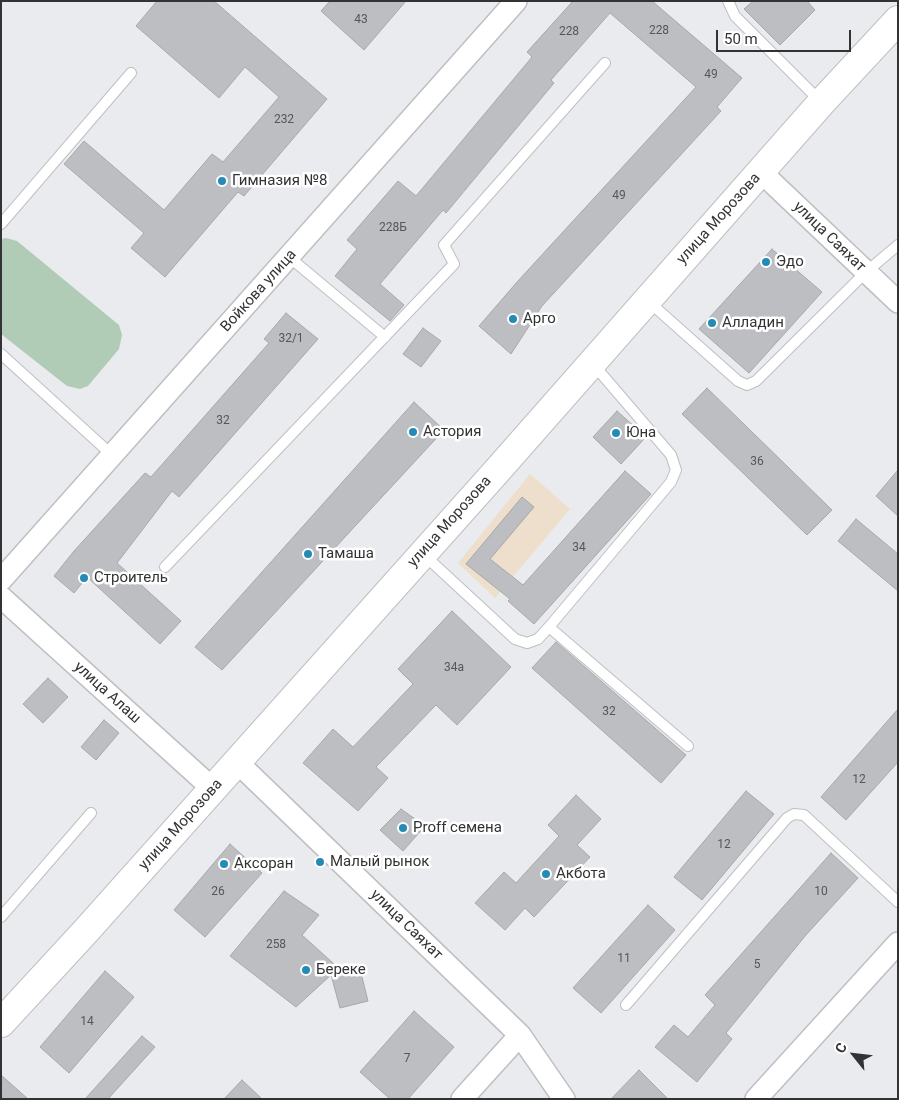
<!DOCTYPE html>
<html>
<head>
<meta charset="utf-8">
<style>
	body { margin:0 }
	#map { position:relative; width:899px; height:1100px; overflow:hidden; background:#eaebef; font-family:Roboto,sans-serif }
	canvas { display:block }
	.frame { position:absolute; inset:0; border:2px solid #333335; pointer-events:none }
	.north { position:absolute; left:829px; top:1030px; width:50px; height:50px; -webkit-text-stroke:4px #fff; paint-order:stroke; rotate:299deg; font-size:14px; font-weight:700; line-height:20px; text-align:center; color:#333335 }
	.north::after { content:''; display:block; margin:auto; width:18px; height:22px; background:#333335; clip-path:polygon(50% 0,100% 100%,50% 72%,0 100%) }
	.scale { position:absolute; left:716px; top:30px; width:135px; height:22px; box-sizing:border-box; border:2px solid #333335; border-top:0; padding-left:6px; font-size:15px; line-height:18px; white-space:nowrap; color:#333335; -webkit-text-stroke:4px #fff; paint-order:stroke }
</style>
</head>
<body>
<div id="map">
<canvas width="899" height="1100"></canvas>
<div class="frame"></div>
<div class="north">С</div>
<div class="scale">50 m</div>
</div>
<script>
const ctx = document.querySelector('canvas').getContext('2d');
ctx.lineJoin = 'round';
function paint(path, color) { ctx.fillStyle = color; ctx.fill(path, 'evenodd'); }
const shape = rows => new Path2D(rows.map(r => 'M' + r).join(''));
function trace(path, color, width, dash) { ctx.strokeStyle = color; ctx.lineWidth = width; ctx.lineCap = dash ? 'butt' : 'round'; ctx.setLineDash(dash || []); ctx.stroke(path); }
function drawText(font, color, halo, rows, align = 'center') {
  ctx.font = font + ' Roboto,sans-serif'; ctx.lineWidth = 5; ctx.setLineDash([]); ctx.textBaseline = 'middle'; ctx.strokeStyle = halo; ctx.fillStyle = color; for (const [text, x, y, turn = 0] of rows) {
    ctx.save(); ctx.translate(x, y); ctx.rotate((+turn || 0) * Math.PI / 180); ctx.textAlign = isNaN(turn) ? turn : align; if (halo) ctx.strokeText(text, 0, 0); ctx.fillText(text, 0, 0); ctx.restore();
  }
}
const commercial = shape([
	[530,474,570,509,495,598,458,563]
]);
const green = shape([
	[6,238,17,241,119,325,122,335,119,349,88,386,80,389,67,386,1,334,1,239]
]);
const building = shape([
	[157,1,214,1,327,99,244,196,238,192,165,277,131,248,144,233,64,164,84,141,164,210,212,154,223,162,279,97,245,67,219,98,136,26,157,1],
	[330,1,406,1,364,50,321,11,330,1],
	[573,1,652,1,742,78,717,107,721,111,542,306,511,354,479,326,517,282,696,87,610,13,551,80,554,83,446,213,443,210,380,284,404,305,390,321,335,276,357,249,347,240,398,181,416,196,532,57,527,52,573,1],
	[753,1,807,1,815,10,780,45,744,9,753,1],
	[772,249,822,292,749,373,699,329,772,249],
	[286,313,318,339,179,497,172,491,117,563,181,621,160,644,87,577,74,593,54,576,74,551,145,473,151,477,269,343,264,339,286,313],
	[423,328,441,341,421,367,403,354,423,328],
	[707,388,832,510,807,535,682,414,707,388],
	[414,402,444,430,222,670,195,647,414,402],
	[617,411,646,437,621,464,593,437,617,411],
	[898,470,898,516,876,496,898,470],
	[625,471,651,494,534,624,508,601,510,599,466,564,522,497,534,507,490,559,523,585,625,471],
	[856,519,898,554,898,591,838,541,856,519],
	[452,611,511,667,457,725,436,705,376,767,388,778,358,811,303,763,333,729,353,747,413,684,398,669,452,611],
	[556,642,686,755,661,783,532,668,556,642],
	[48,678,68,697,43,723,23,704,48,678],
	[898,709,898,762,846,820,821,797,898,709],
	[104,720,119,733,96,760,81,747,104,720],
	[746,791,774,814,702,900,674,877,746,791],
	[576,795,601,819,577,845,590,857,534,917,525,908,505,930,475,903,504,872,516,883,559,836,548,825,576,795],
	[401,809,425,826,403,851,380,830,401,809],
	[230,844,262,873,205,937,174,910,230,844],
	[831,853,858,878,806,935,726,1033,732,1039,697,1082,655,1047,674,1025,688,1037,715,1005,705,995,831,853],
	[284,891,319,915,302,935,344,973,360,969,368,1001,340,1008,331,975,296,1007,230,956,284,891],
	[648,905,675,930,601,1013,573,988,648,905],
	[105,971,134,997,69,1073,40,1047,105,971],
	[414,1011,454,1047,408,1099,390,1099,360,1072,414,1011],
	[142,1036,155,1047,108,1099,85,1099,142,1036],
	[639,1070,668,1099,611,1099,639,1070],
	[1,1075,28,1099,1,1099,1,1075],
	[242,1080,262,1099,224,1099,242,1080]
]);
const service = shape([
	[728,1,735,16,821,102],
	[1,224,131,73],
	[289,257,385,337],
	[648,301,738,381,747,385,756,381,866,272,898,245],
	[1,354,112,455],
	[423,554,515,639,527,643,538,639,549,627,671,482,676,470,671,455,593,364],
	[165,567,454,264,444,245,605,63],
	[549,627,688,746],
	[1,917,91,813],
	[626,1005,787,818,794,814,804,815,898,902]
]);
const minor = shape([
	[761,172,898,302],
	[1,580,516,1],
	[1,597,213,789],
	[237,762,520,1035,564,1099],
	[462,1099,520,1035],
	[756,1099,898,943]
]);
const secondary = shape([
	[1,1023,85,932,496,472,821,103,898,20]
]);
const markers = [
	[222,181,5,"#268bb4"],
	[766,262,5,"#268bb4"],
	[513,319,5,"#268bb4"],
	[712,323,5,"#268bb4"],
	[413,432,5,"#268bb4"],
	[616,433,5,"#268bb4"],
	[308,554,5,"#268bb4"],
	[84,578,5,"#268bb4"],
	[403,828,5,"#268bb4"],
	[320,862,5,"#268bb4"],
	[224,864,5,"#268bb4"],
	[546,874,5,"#268bb4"],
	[306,970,5,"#268bb4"]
];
const numberNames = [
	["43",361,20],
	["228",659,31],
	["228",569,32],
	["49",711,75],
	["232",284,120],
	["49",619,196],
	["228Б",393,228],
	["32/1",291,339],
	["32",223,421],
	["36",757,462],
	["34",579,548],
	["34а",454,668],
	["32",609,712],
	["12",859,780],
	["12",724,845],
	["26",218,892],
	["10",821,892],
	["258",276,945],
	["11",624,959],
	["5",757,965],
	["14",87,1022],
	["7",407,1059]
];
const poiNames = [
	["Гимназия №8",232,181],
	["Эдо",776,262],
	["Арго",523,319],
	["Алладин",722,323],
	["Астория",423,432],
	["Юна",626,433],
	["Тамаша",318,554],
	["Строитель",94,578],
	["Proff семена",413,828],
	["Малый рынок",330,862],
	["Аксоран",234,864],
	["Акбота",556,874],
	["Береке",316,970]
];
const streetNames = [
	["улица Морозова",719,219,-48],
	["улица Саяхат",829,237,44],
	["Войкова улица",259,291,-48],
	["улица Морозова",450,522,-48],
	["улица Алаш",107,693,42],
	["улица Морозова",181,825,-48],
	["улица Саяхат",406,925,44]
];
paint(commercial, '#eedecc');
paint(green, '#b1ccb6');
paint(building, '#bdbec1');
trace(building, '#a7a8ab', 1);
trace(service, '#bebfc3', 12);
trace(minor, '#bebfc3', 24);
trace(secondary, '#bebfc3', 30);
trace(service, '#fff', 10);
trace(minor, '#fff', 21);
trace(secondary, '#fff', 28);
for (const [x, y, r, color] of markers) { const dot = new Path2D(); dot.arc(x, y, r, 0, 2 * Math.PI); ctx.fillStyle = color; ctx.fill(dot); trace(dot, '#fff', 2); }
drawText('12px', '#565658', null, numberNames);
drawText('15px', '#333335', '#fff', poiNames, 'left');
drawText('15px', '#333335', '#fff', streetNames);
</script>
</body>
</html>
